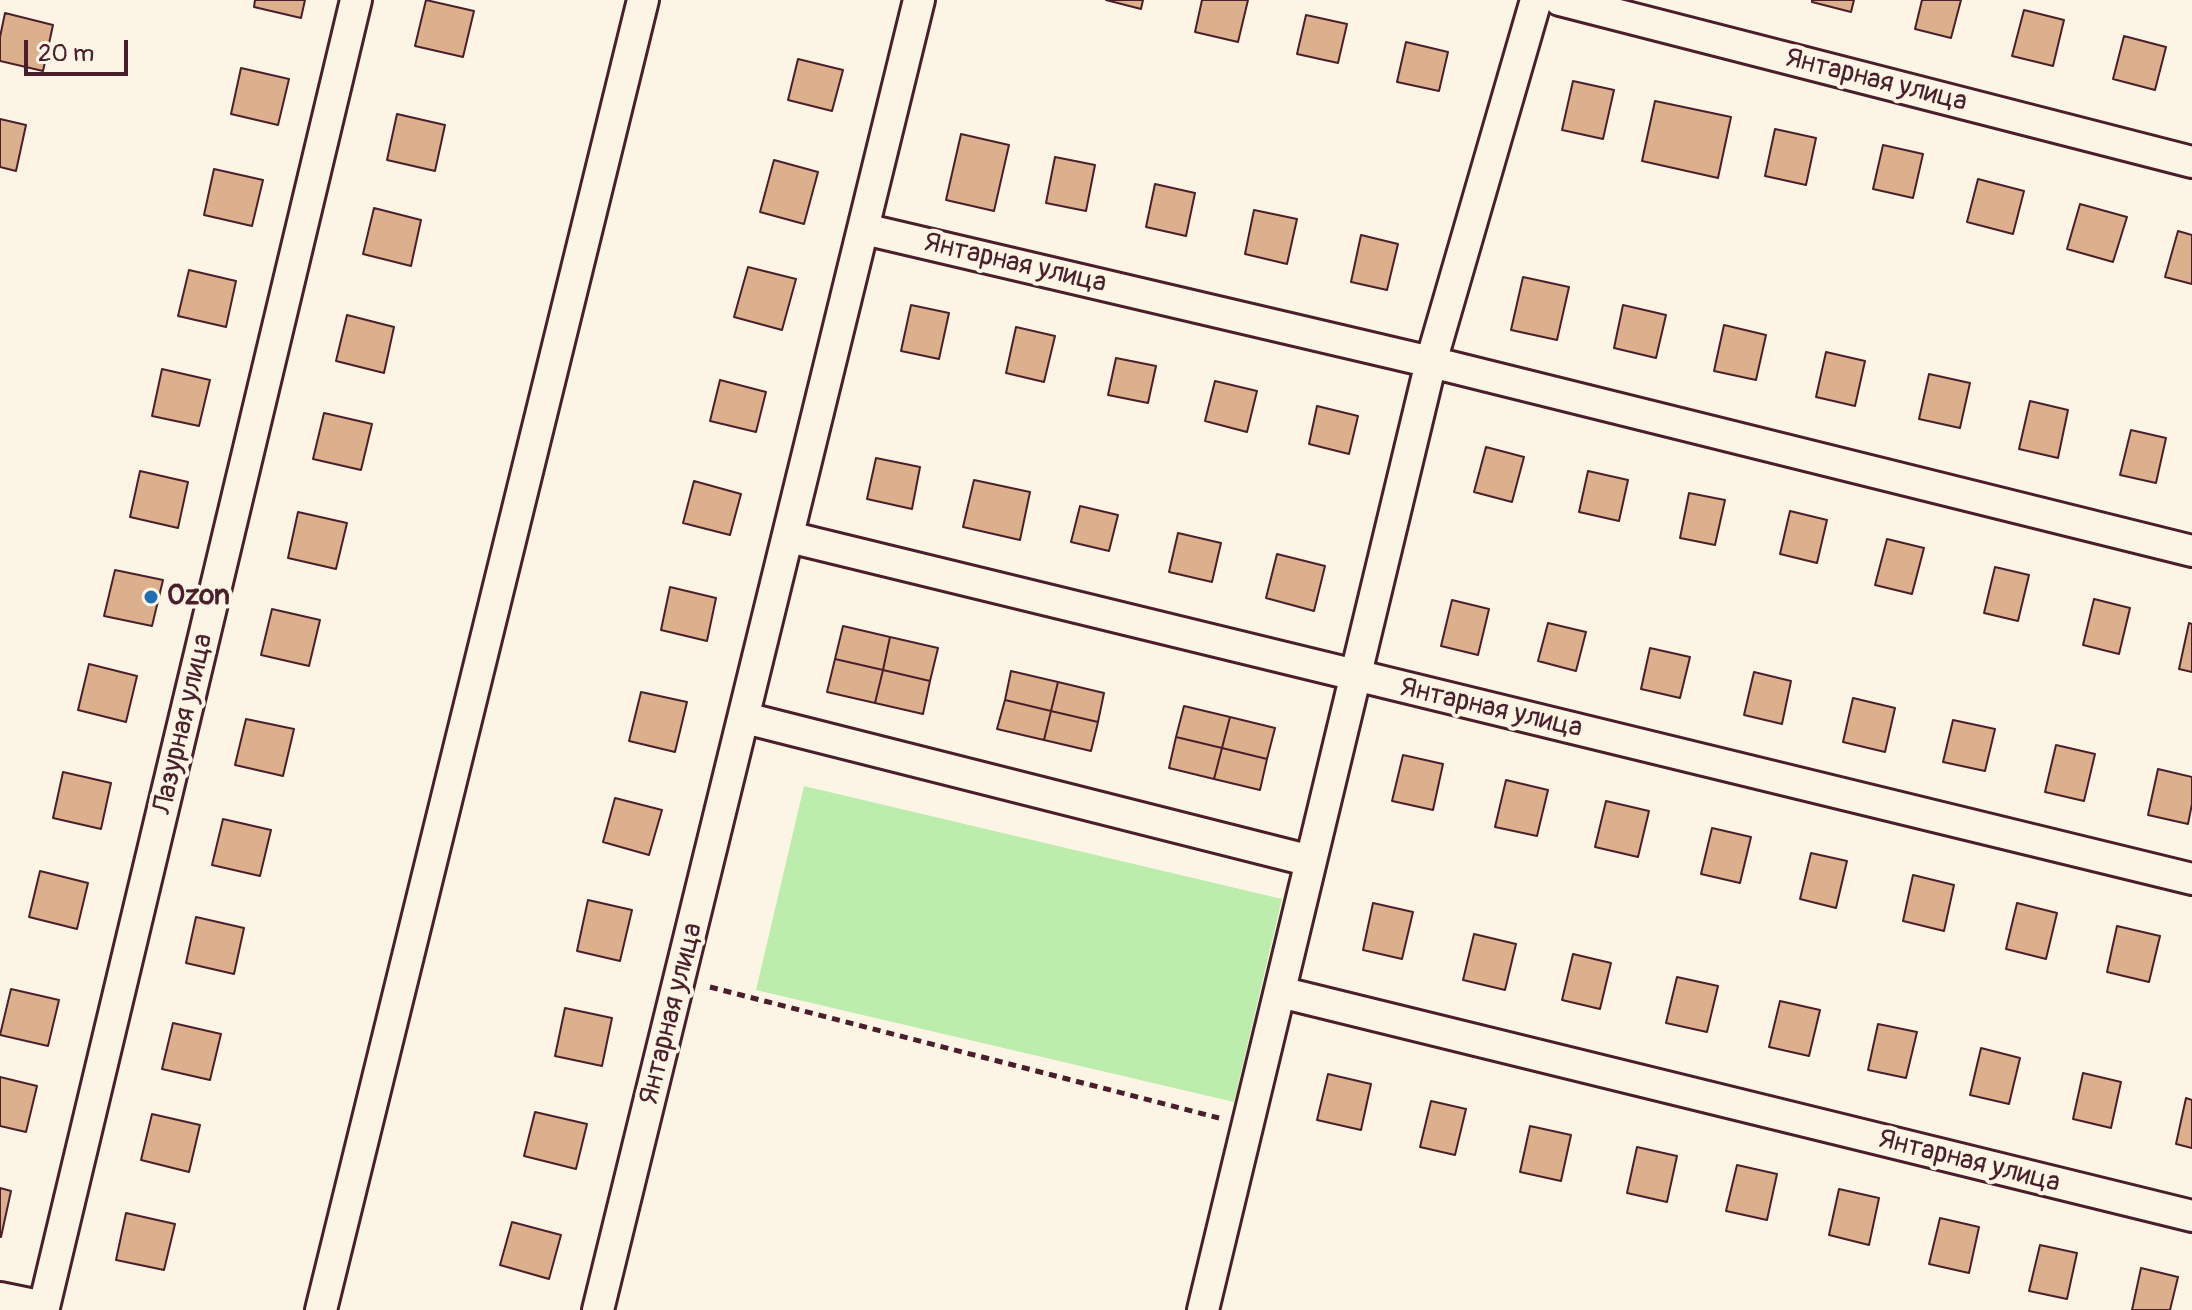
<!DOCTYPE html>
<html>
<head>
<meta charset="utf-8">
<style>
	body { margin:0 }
	#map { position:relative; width:2192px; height:1310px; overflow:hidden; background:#fcf5e5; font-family:Pangolin,sans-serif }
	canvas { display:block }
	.scale { position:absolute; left:24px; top:40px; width:104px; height:36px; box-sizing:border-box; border:4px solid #4a1f2b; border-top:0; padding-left:10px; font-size:24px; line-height:28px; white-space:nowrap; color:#4a1f2b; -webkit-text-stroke:6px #fcf5e5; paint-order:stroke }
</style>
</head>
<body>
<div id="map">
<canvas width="2192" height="1310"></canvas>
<div class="scale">20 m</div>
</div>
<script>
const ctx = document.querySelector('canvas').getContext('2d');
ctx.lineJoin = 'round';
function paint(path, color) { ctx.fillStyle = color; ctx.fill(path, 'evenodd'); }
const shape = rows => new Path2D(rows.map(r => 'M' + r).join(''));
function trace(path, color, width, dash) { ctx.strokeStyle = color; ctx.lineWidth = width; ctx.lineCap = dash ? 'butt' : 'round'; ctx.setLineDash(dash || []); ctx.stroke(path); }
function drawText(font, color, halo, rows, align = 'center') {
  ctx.font = font + ' Pangolin,sans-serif'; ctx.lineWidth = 8; ctx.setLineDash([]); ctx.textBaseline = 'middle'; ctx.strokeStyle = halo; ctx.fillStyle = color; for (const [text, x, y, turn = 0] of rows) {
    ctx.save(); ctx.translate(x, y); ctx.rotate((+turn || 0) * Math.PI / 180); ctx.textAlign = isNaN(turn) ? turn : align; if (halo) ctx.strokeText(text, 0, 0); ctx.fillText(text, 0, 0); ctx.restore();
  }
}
const green = shape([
	[804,786,1282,899,1234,1102,756,990]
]);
const building = shape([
	[255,0,305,0,301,18,254,7,255,0],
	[426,0,474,11,463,57,415,46,426,0],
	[1106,0,1143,0,1141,9,1106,0],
	[1202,0,1248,0,1238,42,1195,32,1202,0],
	[1812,0,1854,0,1851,12,1812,2,1812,0],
	[1922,0,1961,0,1951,38,1915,29,1922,0],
	[2024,10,2064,20,2053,66,2012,56,2024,10],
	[5,13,53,25,43,71,0,61,0,37,5,13],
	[1306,15,1347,24,1338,63,1297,54,1306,15],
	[2124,36,2166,47,2155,90,2113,79,2124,36],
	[1406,42,1448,52,1439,91,1397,82,1406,42],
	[798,59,843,70,832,111,788,100,798,59],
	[241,68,289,79,278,125,231,114,241,68],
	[1573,81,1614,90,1603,139,1562,130,1573,81],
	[1655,101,1731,117,1718,178,1642,161,1655,101],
	[397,114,445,125,435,171,387,160,397,114],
	[0,119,26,125,16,171,0,167,0,119],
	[1775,129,1816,138,1806,185,1765,176,1775,129],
	[961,134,1009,145,994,211,946,200,961,134],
	[1883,145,1923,154,1913,198,1873,189,1883,145],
	[1055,157,1095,165,1086,211,1046,203,1055,157],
	[774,160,818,172,804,224,760,212,774,160],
	[214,169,263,180,252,226,204,215,214,169],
	[1978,179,2024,191,2013,234,1967,222,1978,179],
	[1155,184,1195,193,1186,236,1146,227,1155,184],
	[2080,204,2127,217,2113,262,2067,249,2080,204],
	[374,208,421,220,411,266,363,254,374,208],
	[1254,210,1297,219,1287,264,1245,254,1254,210],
	[2178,231,2192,235,2192,284,2165,277,2178,231],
	[1361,235,1398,244,1387,290,1351,282,1361,235],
	[748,267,796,279,782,330,734,317,748,267],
	[189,270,236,281,226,327,178,316,189,270],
	[1523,277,1569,287,1557,340,1511,330,1523,277],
	[911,305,949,313,939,359,901,351,911,305],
	[1623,305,1666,315,1656,358,1614,348,1623,305],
	[347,315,394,327,384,373,336,361,347,315],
	[1724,325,1766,335,1756,380,1714,371,1724,325],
	[1016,327,1055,336,1044,382,1006,373,1016,327],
	[1826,352,1865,361,1855,406,1816,397,1826,352],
	[1116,358,1156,366,1148,403,1108,395,1116,358],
	[162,369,210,380,199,426,152,416,162,369],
	[1929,374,1970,383,1960,428,1919,419,1929,374],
	[720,380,766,392,756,432,710,421,720,380],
	[1215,381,1257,391,1247,432,1205,421,1215,381],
	[2030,401,2068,410,2058,458,2019,449,2030,401],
	[1317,406,1358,416,1349,454,1309,444,1317,406],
	[324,413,372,424,361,470,313,459,324,413],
	[2131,430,2166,438,2156,483,2120,475,2131,430],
	[1486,447,1524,457,1512,502,1474,492,1486,447],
	[876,458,920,467,912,509,867,499,876,458],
	[140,471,188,482,178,528,130,517,140,471],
	[1588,471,1628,480,1619,521,1579,512,1588,471],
	[974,480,1030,492,1020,540,963,527,974,480],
	[694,481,741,494,730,535,683,523,694,481],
	[1689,493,1725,500,1715,545,1680,538,1689,493],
	[1080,506,1118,515,1109,551,1071,542,1080,506],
	[1790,511,1827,520,1817,563,1780,554,1790,511],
	[298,512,347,523,336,569,288,558,298,512],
	[1178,533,1221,543,1212,582,1169,572,1178,533],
	[1887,539,1924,548,1912,594,1875,585,1887,539],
	[1277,554,1325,566,1314,611,1266,598,1277,554],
	[1995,567,2029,575,2018,621,1984,613,1995,567],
	[115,570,163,580,152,626,104,616,115,570],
	[670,587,716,598,707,641,661,630,670,587],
	[2094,599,2130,608,2119,654,2083,645,2094,599],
	[1452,600,1489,609,1478,655,1441,646,1452,600],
	[272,609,320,620,309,666,261,655,272,609],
	[1548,623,1586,632,1576,671,1538,661,1548,623],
	[2189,623,2192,624,2192,672,2179,669,2189,623],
	[843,626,890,637,883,670,835,659,843,626],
	[890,637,938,648,930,681,883,670,890,637],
	[1650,648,1690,657,1680,698,1641,689,1650,648],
	[835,659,883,670,875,703,827,692,835,659],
	[89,664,137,676,126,722,78,710,89,664],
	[883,670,930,681,923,714,875,703,883,670],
	[1011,671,1058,682,1051,711,1005,700,1011,671],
	[1754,672,1791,681,1782,724,1744,715,1754,672],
	[1058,682,1104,693,1098,722,1051,711,1058,682],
	[641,692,687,702,675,752,629,741,641,692],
	[1853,698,1895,708,1885,752,1843,742,1853,698],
	[1005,700,1051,711,1044,740,997,729,1005,700],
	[1184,706,1230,717,1222,748,1176,737,1184,706],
	[1051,711,1098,722,1091,751,1044,740,1051,711],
	[1230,717,1275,728,1267,759,1222,748,1230,717],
	[246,719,294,729,283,776,235,765,246,719],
	[1953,720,1995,729,1985,771,1943,762,1953,720],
	[1176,737,1222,748,1214,779,1169,768,1176,737],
	[2056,745,2095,754,2084,801,2045,792,2056,745],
	[1222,748,1267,759,1260,790,1214,779,1222,748],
	[1403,755,1443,764,1433,810,1392,801,1403,755],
	[2158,769,2192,777,2192,804,2188,824,2148,815,2158,769],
	[63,772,111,783,101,829,53,818,63,772],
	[1506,780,1548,790,1537,836,1495,827,1506,780],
	[615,798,662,810,649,855,603,842,615,798],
	[1606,801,1649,811,1638,857,1595,847,1606,801],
	[223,819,271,830,260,876,212,865,223,819],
	[1712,828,1751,837,1740,883,1701,874,1712,828],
	[1811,853,1847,861,1836,908,1800,899,1811,853],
	[40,871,88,883,77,929,29,917,40,871],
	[1913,875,1954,885,1944,931,1903,921,1913,875],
	[588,900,632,910,620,961,577,951,588,900],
	[1373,903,1413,912,1402,959,1363,950,1373,903],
	[2017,903,2057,913,2046,959,2006,949,2017,903],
	[196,917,244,928,234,974,186,963,196,917],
	[2117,926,2160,936,2149,982,2107,972,2117,926],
	[1474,934,1516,944,1505,990,1463,980,1474,934],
	[1573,954,1611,963,1600,1009,1562,1000,1573,954],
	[1677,977,1718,986,1707,1032,1666,1023,1677,977],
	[11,989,59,1000,48,1046,0,1035,11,989],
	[1780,1001,1820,1010,1809,1056,1769,1047,1780,1001],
	[565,1008,612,1018,602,1066,555,1056,565,1008],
	[173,1023,221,1034,210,1080,162,1069,173,1023],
	[1878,1024,1917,1032,1906,1078,1868,1070,1878,1024],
	[1981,1048,2020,1058,2009,1104,1970,1095,1981,1048],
	[2083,1073,2121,1082,2111,1128,2073,1119,2083,1073],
	[1328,1074,1371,1084,1361,1130,1317,1120,1328,1074],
	[0,1077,37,1086,26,1132,0,1126,0,1077],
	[2186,1098,2192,1100,2192,1148,2176,1144,2186,1098],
	[1431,1101,1466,1109,1455,1155,1420,1147,1431,1101],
	[535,1112,587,1124,576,1169,524,1156,535,1112],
	[152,1114,200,1125,189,1172,141,1160,152,1114],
	[1530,1126,1571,1135,1561,1181,1520,1172,1530,1126],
	[1637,1147,1677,1156,1667,1202,1627,1193,1637,1147],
	[1737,1165,1777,1174,1767,1220,1726,1211,1737,1165],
	[0,1188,11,1191,1,1237,0,1237,0,1188],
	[1839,1189,1879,1198,1869,1245,1829,1235,1839,1189],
	[126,1213,175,1224,164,1270,116,1260,126,1213],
	[1940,1218,1979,1227,1969,1273,1929,1264,1940,1218],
	[512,1222,561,1235,549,1279,500,1265,512,1222],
	[2040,1245,2077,1253,2067,1299,2029,1291,2040,1245],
	[2141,1268,2178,1277,2170,1310,2132,1310,2141,1268]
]);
const path = shape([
	[710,987,1219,1118]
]);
const minor = shape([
	[1560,0,2192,162],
	[864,229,1431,362,2192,551],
	[789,537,2192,879],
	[745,718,1311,861],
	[1280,992,2192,1216],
	[0,1298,44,1307,356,0],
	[321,1310,643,0],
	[598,1310,919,0],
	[1203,1310,1431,362,1536,0]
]);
const markers = [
	[151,597,8,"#1f6fb2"]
];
const streetNames = [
	["Янтарная улица",1876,81,14],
	["Янтарная улица",1015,264,13],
	["Янтарная улица",1491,709,13],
	["Лазурная улица",184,724,-77],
	["Янтарная улица",672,1014,-76],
	["Янтарная улица",1969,1162,14]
];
const poiNames = [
	["Ozon",167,597]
];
paint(green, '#bdedac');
paint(building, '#dcaf8d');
trace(building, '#4a1f2b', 2);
trace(minor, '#4a1f2b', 36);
trace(path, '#4a1f2b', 5, [8, 6]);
trace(minor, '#fcf5e5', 30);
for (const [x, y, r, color] of markers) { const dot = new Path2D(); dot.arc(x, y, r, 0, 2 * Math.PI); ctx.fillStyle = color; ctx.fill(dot); trace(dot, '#fcf5e5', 3); }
drawText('28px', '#4a1f2b', '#fcf5e5', streetNames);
drawText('bold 28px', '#4a1f2b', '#fcf5e5', poiNames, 'left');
</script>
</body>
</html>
